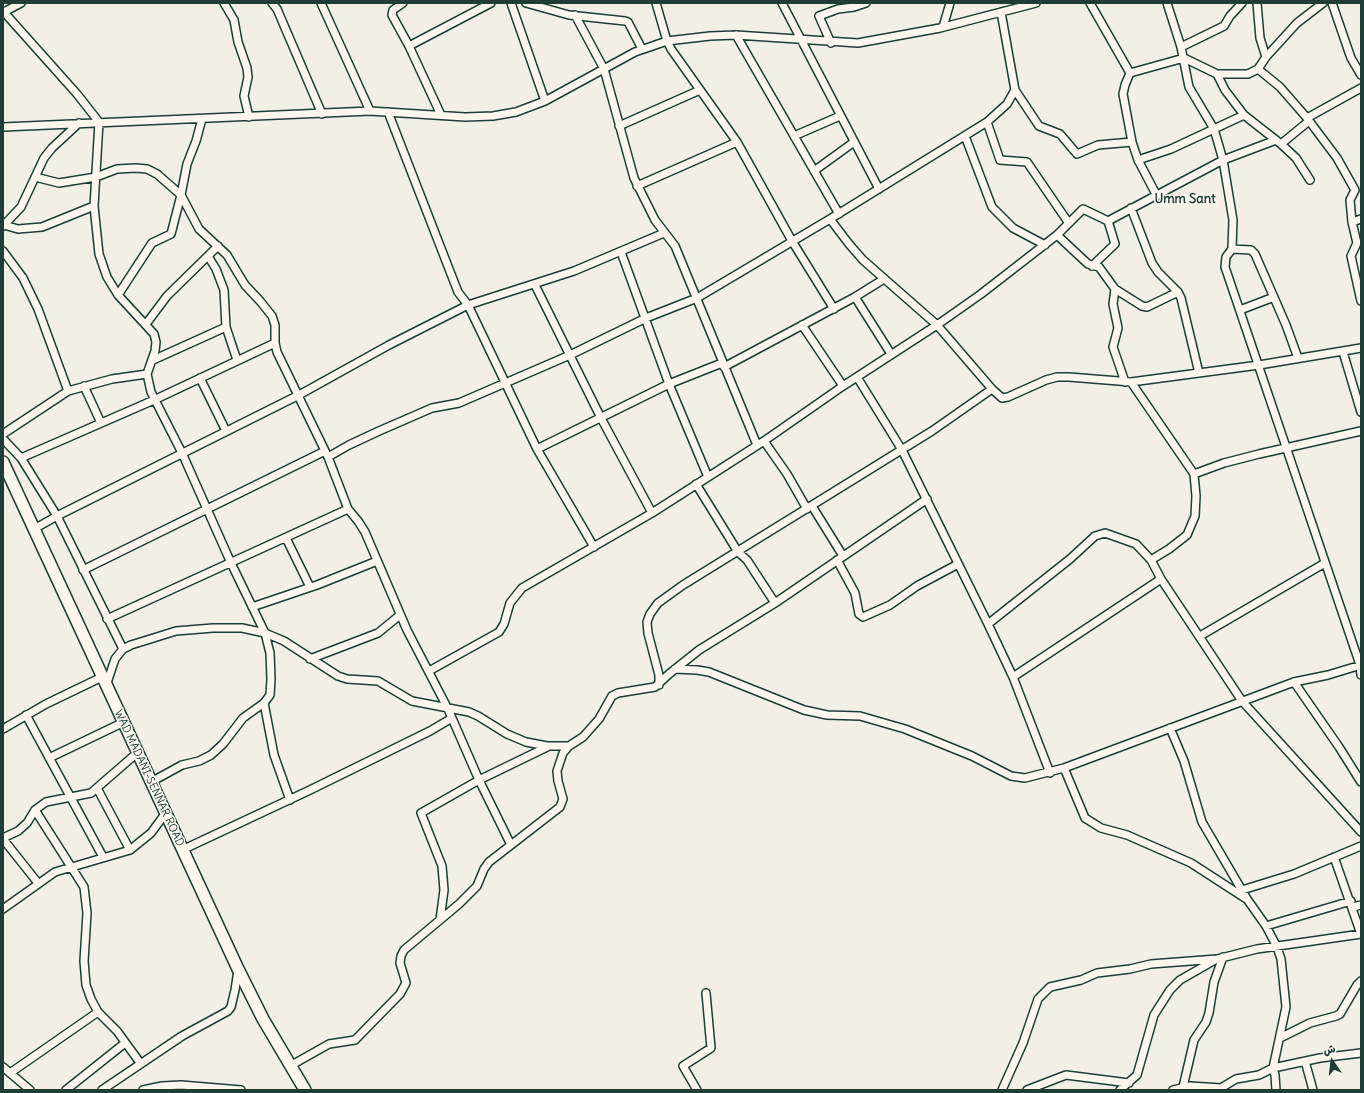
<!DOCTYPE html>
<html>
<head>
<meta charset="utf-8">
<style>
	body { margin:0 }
	#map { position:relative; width:1364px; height:1093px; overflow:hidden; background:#f2f0e5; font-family:Delius,"Playpen Sans Arabic",sans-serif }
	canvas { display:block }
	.frame { position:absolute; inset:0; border:4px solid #1f3d34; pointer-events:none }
	.north { position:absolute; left:1312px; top:1041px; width:40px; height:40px; -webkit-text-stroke:3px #fbf7ec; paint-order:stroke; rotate:346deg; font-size:11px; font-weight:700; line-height:16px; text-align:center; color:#1f3d34 }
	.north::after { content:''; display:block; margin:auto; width:14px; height:18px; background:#1f3d34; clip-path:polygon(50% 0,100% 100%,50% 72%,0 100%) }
</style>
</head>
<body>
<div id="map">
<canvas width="1364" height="1093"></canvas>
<div class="frame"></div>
<div class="north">ش</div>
</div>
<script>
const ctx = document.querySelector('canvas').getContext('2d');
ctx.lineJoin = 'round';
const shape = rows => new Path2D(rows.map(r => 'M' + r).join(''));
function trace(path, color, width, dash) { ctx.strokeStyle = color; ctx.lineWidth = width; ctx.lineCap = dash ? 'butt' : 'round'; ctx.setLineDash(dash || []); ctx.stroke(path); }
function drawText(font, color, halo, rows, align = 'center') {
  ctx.font = font + ' Delius,sans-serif'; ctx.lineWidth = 3; ctx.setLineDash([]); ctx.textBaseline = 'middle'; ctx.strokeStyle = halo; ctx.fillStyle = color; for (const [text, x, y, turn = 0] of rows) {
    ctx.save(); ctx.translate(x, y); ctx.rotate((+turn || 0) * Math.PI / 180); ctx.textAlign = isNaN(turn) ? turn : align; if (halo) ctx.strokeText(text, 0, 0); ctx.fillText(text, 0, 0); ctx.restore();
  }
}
const minor = shape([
	[224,3,234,20,238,42,247,68,248,77,244,96,249,117],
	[272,3,277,9,322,114],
	[321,3,370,111],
	[403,3,393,10,392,15,409,46,441,115],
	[511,3,545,101],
	[526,3,569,15,625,21,628,22,642,49],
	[656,3,667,41,671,49,737,142,792,241,834,309],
	[782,3,879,189],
	[1090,3,1130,73],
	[1167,3,1181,47,1189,87,1214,129,1223,160,1233,220,1232,249,1226,257,1225,267,1360,665,1361,675],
	[1257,3,1260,38,1266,57],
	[1332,3,1351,58,1361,75],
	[3,11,77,94,99,122,94,206,99,254,107,277,118,295,154,334,156,342,155,351,147,374,151,392,182,453,231,563,265,633,270,653,271,679,270,695,264,703,243,718,223,744,211,755,199,761,182,765,151,782],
	[4,12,21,3],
	[1001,12,1015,90,1039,126,1060,134,1077,154,1098,145,1132,142,1123,94,1125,85,1130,73,1184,58,1217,74,1248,74,1258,69,1266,57,1297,23,1323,3],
	[575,15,604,69,634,178,655,220,675,246,757,445],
	[943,27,950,3],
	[736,35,839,214],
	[831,43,819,16,838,9,854,7,866,3],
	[409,46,491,3],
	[1181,47,1224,26,1230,16,1242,3],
	[1258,69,1280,87,1307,118,1337,158,1355,190,1350,200,1352,222,1357,243,1351,256,1361,301],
	[1217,74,1225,90,1244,115,1281,144,1296,158,1310,180],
	[388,112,458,292,468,305,537,449,594,547],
	[1307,118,1361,88],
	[202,119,196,141,187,164,181,195,199,229,227,255,245,285,260,301,272,316,275,325,275,343,277,352,328,457,348,509,358,521,365,532,407,630,448,709,479,780,511,845],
	[987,122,1000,160,1027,162,1068,222],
	[619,126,700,90],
	[3,127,370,111,465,117,493,116,516,112,545,101,635,52,667,41,710,36,736,35,858,43,940,28,1036,3],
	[794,136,840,116],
	[965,136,992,207,1013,228,1045,245],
	[1132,142,1138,160,1157,196],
	[1281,144,1309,121],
	[1138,160,1171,149,1244,115],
	[814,171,854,142],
	[35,177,59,183,96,177,117,169,136,168,147,169,157,174,181,195,171,234,152,243,118,295],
	[637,186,737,142],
	[1131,208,1152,263,1158,272,1178,292,1181,298,1199,373],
	[830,219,849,244,863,260,937,325,992,389,1002,398,1008,397,1046,380,1057,377,1069,377,1131,382,1259,365,1361,348],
	[1108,221,1223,160,1276,140],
	[1352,222,1361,219],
	[4,225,18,229,42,227,94,206],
	[3,226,21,207,44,158,52,148,79,123],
	[1057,235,1088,264,1099,267,1115,289,1142,306,1147,307,1178,292],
	[1232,249,1251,250,1255,254,1286,325,1298,358],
	[3,251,23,278,38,309,68,391],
	[621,252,669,384,708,477],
	[208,256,216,269,224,290,226,327,237,360],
	[535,285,601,418,652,513],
	[1115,289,1113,304,1118,328,1113,347,1125,382],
	[855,297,891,354],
	[1240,310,1274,297],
	[146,324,167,296,218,246],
	[802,325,843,386],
	[1343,352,1361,412],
	[153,360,226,327],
	[724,367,855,297,884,279],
	[857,377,902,450,988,624,1013,677,1050,773],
	[200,378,226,431],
	[1131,382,1194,474,1196,496,1195,516,1187,535,1169,549,1151,560],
	[84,386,101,423],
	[3,434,68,391,112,379,147,374],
	[3,439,21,458,57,516,123,649],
	[764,441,787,474,807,509],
	[537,449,669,384,722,363],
	[328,457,349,445,379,431,432,408,459,403,570,355,646,318,697,298,830,219,987,122,1007,104,1015,90],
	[21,458,154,400,275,343],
	[1194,474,1224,463,1259,454,1361,431],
	[696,484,738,552,747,560,775,603],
	[812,506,843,556],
	[34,529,57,516,299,395,389,345,468,305,574,271,664,233],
	[286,538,310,587],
	[837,560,855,593,859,614,863,617,890,605,917,586,958,564],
	[83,570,325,451],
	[252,607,317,585,377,561],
	[107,619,348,509],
	[988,624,1070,559,1095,536,1105,533,1136,544,1151,560,1161,579,1242,701,1361,832],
	[1200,636,1325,563],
	[310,659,378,633,400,615],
	[675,669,697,670,709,672,804,710,827,715,860,716,905,729,972,756,1011,776,1025,778,1064,768,1294,682,1328,675,1361,665],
	[429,671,499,632,504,624,510,603,522,588,652,513,764,441,843,386,937,325,981,294,1057,235,1083,209,1108,221,1115,244,1092,266],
	[1013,677,1161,579],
	[1294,682,1339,747,1361,782],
	[659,685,659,675,648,633,647,622,650,614,658,603,683,585,932,431,992,389],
	[106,686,115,659,123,649,131,645,176,631,213,628,242,628,265,633,284,641,338,676,347,679,378,681,412,701,469,712,478,716,507,734,526,742,547,746,569,746,583,737,599,719,612,696,618,693,655,687,669,674,699,650,775,603,927,499],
	[264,703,274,755,290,800],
	[26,715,103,857],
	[1170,728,1184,761,1202,822,1247,899,1266,926,1277,947,1281,959,1286,1007,1273,1068,1275,1075,1276,1090],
	[3,729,46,704,102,677],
	[49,758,124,722],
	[1064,768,1085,818,1101,828,1127,835,1191,863,1245,898],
	[97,788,130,850],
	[35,810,84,887,87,913,84,961,86,985,91,999,98,1012,117,1031,141,1064],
	[3,838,18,831,27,823,35,810,46,802,91,793,137,753],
	[3,839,38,883],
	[182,850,310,790,430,731,452,718],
	[1242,890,1294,874,1361,846],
	[1353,907,1361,905],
	[3,909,55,872,130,850,151,833,165,814],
	[440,920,444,890,442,866,421,813,479,780,547,747],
	[1266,926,1351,901],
	[1280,1038,1310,1023,1336,1016,1340,1014,1357,985,1361,981],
	[1305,1061,1313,1090],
	[290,1066,329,1044,355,1040,400,994,406,983,400,963,401,956,404,950,459,904,477,886,484,869,489,862,560,807,563,799,558,781,557,771,563,753,569,746],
	[3,1067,30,1090],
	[10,1073,98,1012],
	[1183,1087,1194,1040,1206,1022,1209,1013,1214,982,1223,957],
	[66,1090,125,1043],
	[102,1090,182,1036,228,1011,231,1007,235,990,238,970],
	[143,1090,162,1086,181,1085,241,1090],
	[697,1090,683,1066,711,1048,706,993],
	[1002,1090,1023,1043,1038,999,1050,987,1081,980,1097,973,1130,969,1151,964,1217,959,1257,949,1361,934,1334,857],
	[1027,1090,1066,1075,1129,1083],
	[1120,1090,1137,1075,1154,1015,1170,990,1180,980,1215,960],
	[1173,1090,1190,1086,1221,1088,1236,1079,1259,1075,1273,1068,1320,1058,1361,1053]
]);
const trunk = shape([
	[3,462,238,969,263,1019,305,1090]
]);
const streetNames = [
	["WAD MADANI-SENNAR ROAD",149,778,65]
];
const quarterNames = [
	["Umm Sant",1185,199]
];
trace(minor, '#1f3d34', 10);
trace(trunk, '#1f3d34', 14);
trace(minor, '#fbf7ec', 7);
trace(trunk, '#fbf7ec', 11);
drawText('11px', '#1f3d34', '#fbf7ec', streetNames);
drawText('bold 13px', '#1f3d34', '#fbf7ec', quarterNames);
</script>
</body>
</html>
